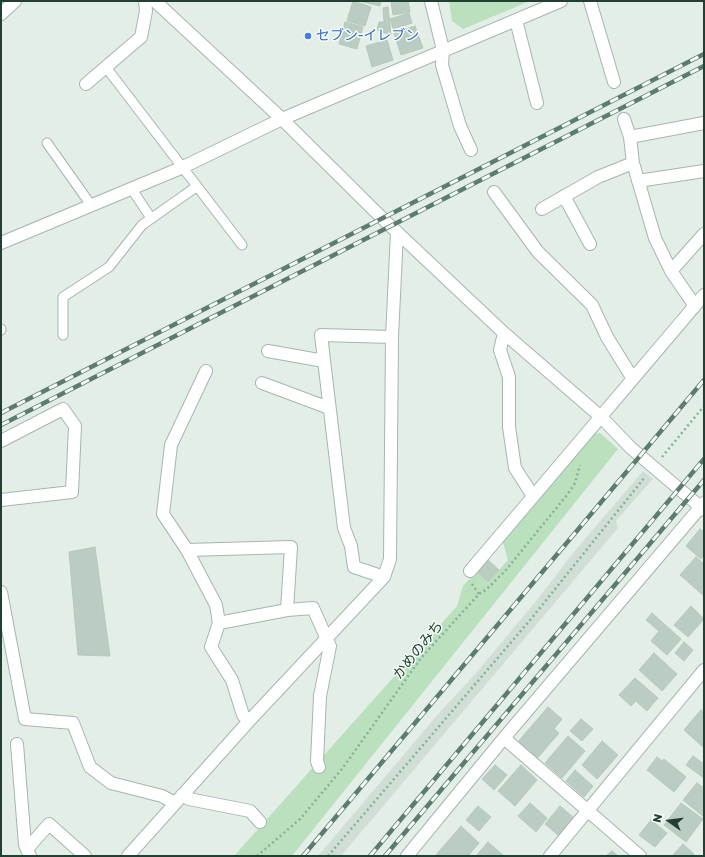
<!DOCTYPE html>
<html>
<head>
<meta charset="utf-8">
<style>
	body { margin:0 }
	#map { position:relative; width:705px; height:857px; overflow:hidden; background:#e3eee7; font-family:"Golos Text",sans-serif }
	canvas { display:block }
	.frame { position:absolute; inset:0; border:2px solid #214032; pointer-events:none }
	.north { position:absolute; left:649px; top:801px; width:40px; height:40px; -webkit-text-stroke:3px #f4faf6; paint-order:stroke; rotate:284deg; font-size:11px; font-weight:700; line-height:16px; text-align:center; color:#214032 }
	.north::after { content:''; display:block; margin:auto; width:14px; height:18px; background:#214032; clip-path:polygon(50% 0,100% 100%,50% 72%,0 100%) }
</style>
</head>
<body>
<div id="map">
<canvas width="705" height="857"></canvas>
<div class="frame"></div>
<div class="north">N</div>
</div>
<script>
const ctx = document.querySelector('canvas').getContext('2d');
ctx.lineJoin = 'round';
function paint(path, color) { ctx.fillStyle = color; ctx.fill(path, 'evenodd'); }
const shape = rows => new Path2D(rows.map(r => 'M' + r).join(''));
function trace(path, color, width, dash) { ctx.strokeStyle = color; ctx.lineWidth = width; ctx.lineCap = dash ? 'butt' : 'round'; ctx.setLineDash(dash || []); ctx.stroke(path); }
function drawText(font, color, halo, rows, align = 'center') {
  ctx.font = font + ' "Golos Text","Noto Sans JP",sans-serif'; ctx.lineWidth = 3; ctx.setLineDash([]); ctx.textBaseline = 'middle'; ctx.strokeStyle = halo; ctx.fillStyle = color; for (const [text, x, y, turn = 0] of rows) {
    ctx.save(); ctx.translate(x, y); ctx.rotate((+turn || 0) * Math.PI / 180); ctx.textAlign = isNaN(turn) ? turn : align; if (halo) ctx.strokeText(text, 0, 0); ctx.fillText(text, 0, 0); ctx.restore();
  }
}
const built = shape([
	[643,471,653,479,616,521,618,528,341,856,318,856,439,713,477,672,541,595,573,553]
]);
const green = shape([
	[449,1,530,1,463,29,452,21],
	[600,433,618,449,292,856,234,856,457,606,463,586,477,571,488,583,499,570,508,560,502,539,592,434]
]);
const building = shape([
	[353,1,371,7,365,26,347,21,353,1],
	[359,1,381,1,380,6,359,1],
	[391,1,408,1,410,12,393,15,391,1],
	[388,7,391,35,377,30,379,22,384,22,383,8,388,7],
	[409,13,412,23,393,29,390,19,409,13],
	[345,22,363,27,357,49,339,44,345,22],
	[415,26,423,48,401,55,394,33,415,26],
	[387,40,393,60,372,67,366,46,387,40],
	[700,529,704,532,704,555,701,559,686,546,700,529],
	[95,547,110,656,78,655,69,552,95,547],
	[696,557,704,564,704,596,680,575,696,557],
	[488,560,499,570,488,582,477,571,488,560],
	[691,606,704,619,688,637,674,625,691,606],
	[652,613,681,639,667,655,651,641,659,631,646,620,652,613],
	[684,642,693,650,684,661,675,653,684,642],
	[654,653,677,674,662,691,639,670,654,653],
	[635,678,658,698,647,711,636,701,631,706,619,695,635,678],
	[548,707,562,719,554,729,559,733,535,761,516,744,548,707],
	[701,710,704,712,704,748,684,730,701,710],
	[581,719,593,729,582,741,570,731,581,719],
	[568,736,585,751,562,778,545,763,568,736],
	[602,741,618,755,597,779,582,765,602,741],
	[693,756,704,764,704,778,686,765,693,756],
	[657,757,662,761,664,759,686,777,674,792,647,770,657,757],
	[495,765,507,775,494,790,482,779,495,765],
	[521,765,537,780,515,806,498,791,521,765],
	[575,770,593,786,584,797,566,781,575,770],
	[697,783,704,788,704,817,683,800,697,783],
	[530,803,547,818,536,832,518,816,530,803],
	[681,803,703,819,686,842,664,825,681,803],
	[478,806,491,817,479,831,466,820,478,806],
	[560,806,574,818,559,836,545,824,560,806],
	[651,820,667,833,655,847,639,835,651,820],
	[461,826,479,843,468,856,435,856,461,826],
	[488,842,504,856,476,856,488,842],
	[683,844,694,854,692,856,672,856,683,844],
	[612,851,617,855,616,856,607,855,612,851]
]);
const path = shape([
	[662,457,704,406],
	[472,584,479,594],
	[257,856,300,819,342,769,421,658,479,594,487,589,506,570,567,495,575,483,580,465],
	[328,856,531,619,645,477]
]);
const service = shape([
	[105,66,242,245],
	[47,143,91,205],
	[131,188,151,218],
	[1,329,1,330],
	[63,335,63,297,109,267,142,225,196,187]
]);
const minor = shape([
	[155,1,282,119,382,218,504,333,601,417,631,448,704,510],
	[431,1,443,50,442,65,460,126,471,150],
	[590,1,614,82],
	[1,14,15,1],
	[516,20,537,103],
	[86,84,141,37,146,11,145,1],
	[624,119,630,137,633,163,655,238,671,271,695,306],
	[630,137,704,123],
	[638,181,704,171],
	[494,192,538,252,592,305,607,337,633,379],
	[564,196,590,244],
	[542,209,598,177,633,163],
	[1,243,181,168,282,119,561,1],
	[671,271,704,234],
	[504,333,500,350,509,377,509,427,515,468,533,496],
	[268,351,324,361],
	[206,371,171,445,163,514,187,550,216,605,219,623,211,647,232,680,243,715,249,721],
	[262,383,329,408],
	[1,441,63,409,75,426,72,492,1,500],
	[187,550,291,547,287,610,313,608,330,646,320,696,317,761,319,767],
	[470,571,704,295],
	[384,577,354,567,351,546,344,528,321,335,392,337],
	[1,592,25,719,73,723,90,767,111,783,162,796,175,803],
	[219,623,287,610],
	[504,738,640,856],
	[17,744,25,845,30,856],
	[182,795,189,799,250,811,260,822],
	[27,849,49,824,85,856],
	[128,856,249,721,384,577,390,559,392,337,397,232],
	[407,856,504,738,704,503],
	[550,856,704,670]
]);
const rail = shape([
	[1,413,704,54],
	[1,425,704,66],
	[303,856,704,380],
	[370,856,704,459],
	[385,856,704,480]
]);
const markers = [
	[308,36,4,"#3f7fe0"]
];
const shopNames = [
	["セブン-イレブン",316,36]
];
const streetNames = [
	["かめのみち",418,650,-51]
];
paint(built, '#d1ded6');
paint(green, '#bbe0be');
paint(building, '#bbccc2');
trace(building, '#b5c8bc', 1);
trace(service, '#a5b6ad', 11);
trace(minor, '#a5b6ad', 14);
trace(path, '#82b39a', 2.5, [2, 3]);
trace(service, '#fff', 9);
trace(minor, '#fff', 12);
trace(rail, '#5c7c6d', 4.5);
trace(rail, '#f4faf6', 3, [9]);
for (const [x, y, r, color] of markers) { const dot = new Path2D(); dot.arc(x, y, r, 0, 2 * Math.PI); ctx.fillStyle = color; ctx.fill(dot); trace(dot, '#f4faf6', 1.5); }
drawText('14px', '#366cbe', '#f4faf6', shopNames, 'left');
drawText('14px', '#214032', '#f4faf6', streetNames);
</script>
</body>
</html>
